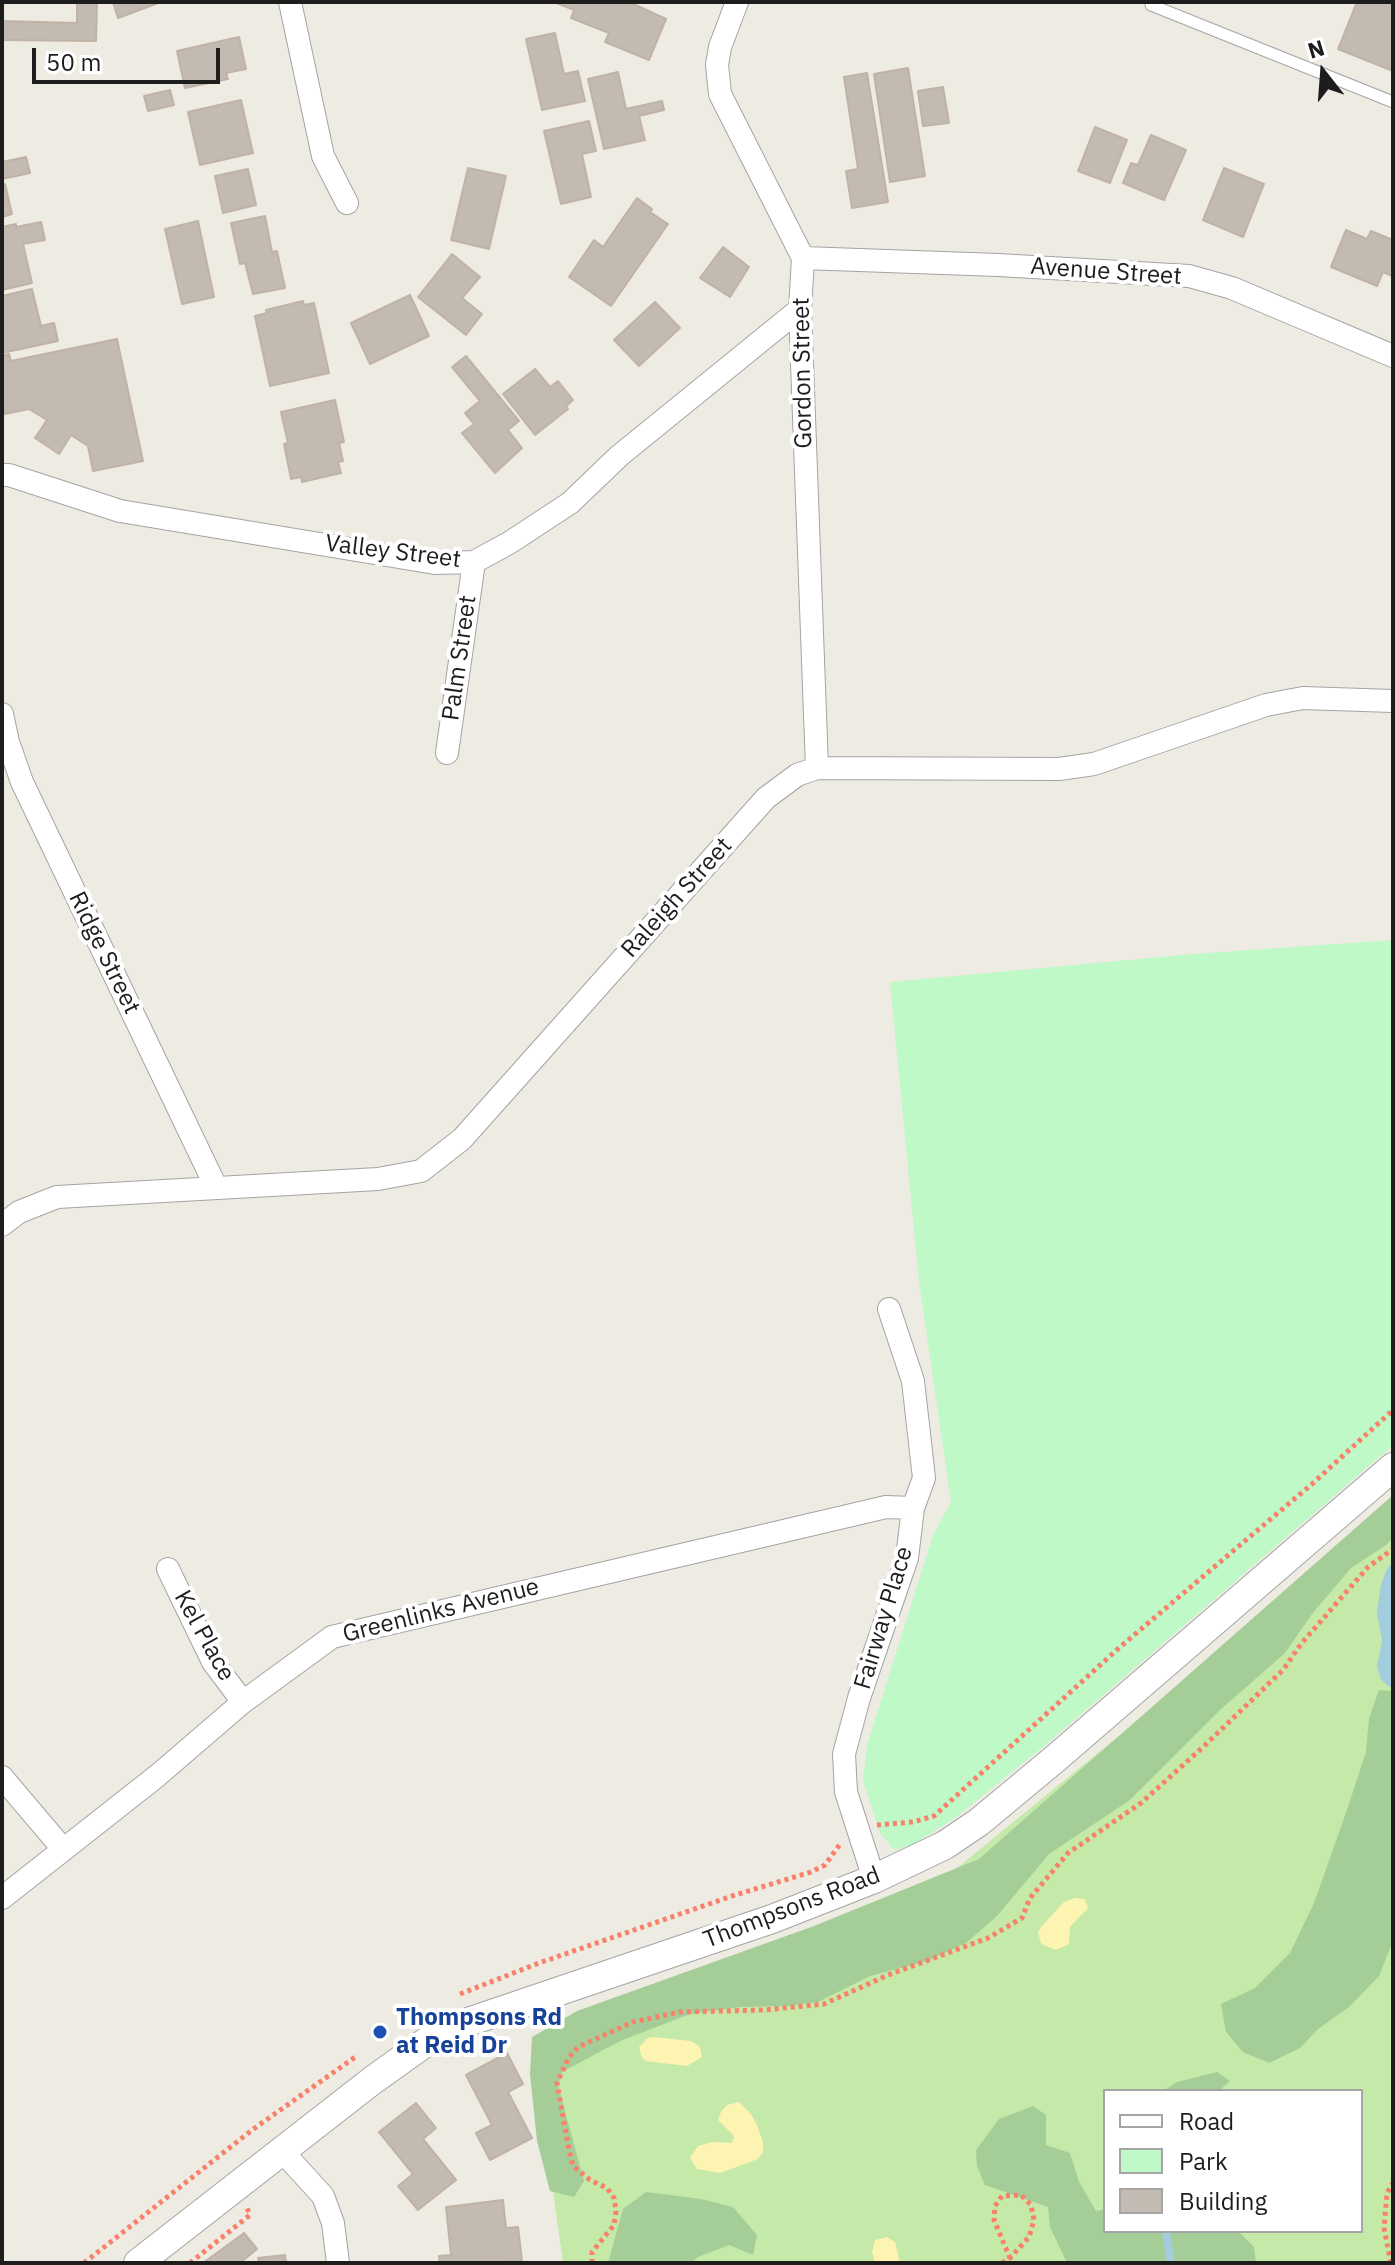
<!DOCTYPE html>
<html>
<head>
<meta charset="utf-8">
<style>
	body { margin:0 }
	#map { position:relative; width:1395px; height:2265px; overflow:hidden; background:#eeebe3; font-family:"IBM Plex Sans",sans-serif }
	canvas { display:block }
	.frame { position:absolute; inset:0; border:4px solid #1d1d1d; pointer-events:none }
	.legend { position:absolute; left:1103px; top:2089px; width:260px; height:144px; box-sizing:border-box; background:#fff; border:2px solid #a5a5a5; margin:0; padding:10px 14px; list-style:none; font-size:24px; color:#1d1d1d }
	.legend li { display:flex; align-items:center; gap:16px; height:40px }
	.legend b { width:40px; border:2px solid #a5a5a5 }
	.north { position:absolute; left:1283px; top:32px; width:80px; height:80px; -webkit-text-stroke:6px #fff; paint-order:stroke; rotate:343deg; font-size:22px; font-weight:700; line-height:32px; text-align:center; color:#1d1d1d }
	.north::after { content:''; display:block; margin:auto; width:28px; height:36px; background:#1d1d1d; clip-path:polygon(50% 0,100% 100%,50% 72%,0 100%) }
	.scale { position:absolute; left:32px; top:48px; width:188px; height:36px; box-sizing:border-box; border:4px solid #1d1d1d; border-top:0; padding-left:10px; font-size:24px; line-height:28px; white-space:nowrap; color:#1d1d1d; -webkit-text-stroke:6px #fff; paint-order:stroke }
</style>
</head>
<body>
<div id="map">
<canvas width="1395" height="2265"></canvas>
<div class="frame"></div>
<ul class="legend">
<li><b style="height:10px;background:#fff"></b>Road</li>
<li><b style="height:22px;background:#bff9c8"></b>Park</li>
<li><b style="height:22px;background:#c3bab2"></b>Building</li>
</ul>
<div class="north">N</div>
<div class="scale">50 m</div>
</div>
<script>
const ctx = document.querySelector('canvas').getContext('2d');
ctx.lineJoin = 'round';
function paint(path, color) { ctx.fillStyle = color; ctx.fill(path, 'evenodd'); }
const shape = rows => new Path2D(rows.map(r => 'M' + r).join(''));
function trace(path, color, width, dash) { ctx.strokeStyle = color; ctx.lineWidth = width; ctx.lineCap = dash ? 'butt' : 'round'; ctx.setLineDash(dash || []); ctx.stroke(path); }
function drawText(font, color, halo, rows, align = 'center') {
  ctx.font = font + ' "IBM Plex Sans",sans-serif'; ctx.lineWidth = 8; ctx.setLineDash([]); ctx.textBaseline = 'middle'; ctx.strokeStyle = halo; ctx.fillStyle = color; for (const [text, x, y, turn = 0] of rows) {
    ctx.save(); ctx.translate(x, y); ctx.rotate((+turn || 0) * Math.PI / 180); ctx.textAlign = isNaN(turn) ? turn : align; if (halo) ctx.strokeText(text, 0, 0); ctx.fillText(text, 0, 0); ctx.restore();
  }
}
const grass = shape([
	[1393,1506,1393,2263,563,2263,537,2076,941,1881,1316,1575],
	[1105,2091,1361,2091,1361,2231,1105,2231]
]);
const forest = shape([
	[1393,1495,1393,1538,1386,1545,1351,1568,1312,1614,1285,1653,1220,1710,1130,1800,1049,1854,997,1916,966,1943,927,1961,870,1976,818,2002,788,2006,740,2007,690,2014,620,2041,562,2072,558,2086,584,2181,574,2197,550,2191,537,2141,530,2074,532,2037,577,2011,814,1926,979,1859],
	[1379,1690,1393,1691,1393,1941,1379,1976,1349,2007,1318,2029,1300,2048,1269,2063,1243,2052,1226,2032,1221,2004,1255,1988,1290,1953,1314,1903,1348,1807,1366,1752,1369,1718],
	[1217,2072,1230,2081,1219,2091,1163,2091,1177,2082],
	[1033,2106,1046,2115,1046,2145,1070,2153,1079,2182,1096,2211,1105,2209,1105,2231,1238,2231,1254,2247,1256,2263,1067,2263,1050,2227,1048,2207,985,2185,977,2166,976,2150,999,2119],
	[646,2192,701,2199,733,2207,757,2235,753,2255,729,2245,698,2257,691,2263,608,2263,623,2209]
]);
const sand = shape([
	[1075,1898,1085,1899,1088,1908,1070,1927,1069,1944,1056,1950,1046,1946,1041,1943,1038,1933,1041,1927,1064,1902],
	[653,2037,691,2041,700,2047,702,2057,687,2066,646,2061,642,2058,639,2047,648,2038],
	[739,2102,751,2114,757,2125,763,2142,763,2152,758,2159,720,2173,697,2169,690,2158,698,2146,712,2142,732,2143,734,2136,718,2120,721,2112,727,2105],
	[887,2237,895,2242,900,2263,875,2263,872,2252,875,2240]
]);
const park = shape([
	[1393,940,1393,1445,1043,1747,955,1818,910,1846,894,1850,880,1833,863,1781,867,1745,933,1535,951,1502,919,1282,890,982,1193,954]
]);
const water = shape([
	[1393,1562,1393,1687,1388,1686,1381,1679,1377,1667,1382,1641,1377,1613,1381,1584,1387,1569]
]);
const stream = shape([
	[1166,2231,1171,2263]
]);
const building = shape([
	[2,2,77,2,77,23,2,21,2,2],
	[2,2,97,2,96,41,2,40,2,2],
	[113,2,161,2,118,18,113,2],
	[554,2,629,2,666,19,649,60,605,42,609,33,571,18,574,10,554,2],
	[1357,2,1393,2,1393,71,1338,49,1357,2],
	[555,33,564,74,578,71,585,101,542,110,526,39,555,33],
	[239,37,246,69,226,73,228,79,185,88,177,51,239,37],
	[908,68,925,176,890,182,874,74,908,68],
	[618,72,626,109,662,101,664,110,639,116,645,140,604,149,588,79,618,72],
	[867,73,888,202,852,208,846,171,858,169,844,77,867,73],
	[943,87,949,123,923,126,918,91,943,87],
	[170,90,174,105,148,111,144,96,170,90],
	[241,100,253,153,200,165,188,112,241,100],
	[589,121,596,151,582,154,591,197,561,204,544,131,589,121],
	[1095,127,1127,140,1110,183,1078,171,1095,127],
	[1151,135,1186,150,1164,200,1123,183,1131,163,1138,165,1151,135],
	[26,157,30,173,2,179,2,162,26,157],
	[468,168,506,176,489,249,451,240,468,168],
	[1224,168,1264,184,1243,237,1203,220,1224,168],
	[248,169,256,205,223,213,215,176,248,169],
	[5,184,12,214,2,217,2,185,5,184],
	[637,198,652,209,650,212,668,224,611,306,569,277,594,240,603,247,637,198],
	[265,216,272,252,277,251,285,288,253,294,245,263,240,264,231,223,265,216],
	[198,221,214,297,182,304,165,229,198,221],
	[41,222,45,240,23,244,32,283,2,290,2,227,16,224,16,227,41,222],
	[1346,230,1367,239,1371,231,1393,240,1392,276,1383,272,1377,286,1331,267,1346,230],
	[723,247,749,267,730,297,700,278,723,247],
	[452,254,480,277,462,298,482,314,466,335,418,297,452,254],
	[32,289,41,326,54,323,58,341,2,353,2,296,32,289],
	[410,295,429,336,370,364,351,323,410,295],
	[303,301,304,305,314,303,329,373,270,386,255,316,267,313,266,310,303,301],
	[655,302,680,328,639,366,614,340,655,302],
	[117,339,143,461,93,471,88,446,71,435,59,454,35,438,47,420,29,409,5,414,2,400,2,356,9,354,11,361,117,339],
	[466,356,519,421,508,430,522,448,495,473,462,433,474,424,465,413,480,401,452,367,466,356],
	[535,369,550,387,558,381,573,400,566,406,568,409,535,435,503,394,535,369],
	[335,400,344,442,339,443,343,461,338,462,341,473,302,482,301,477,291,479,284,444,288,443,281,412,335,400],
	[507,2053,523,2084,508,2092,532,2138,490,2160,476,2133,492,2125,466,2075,507,2053],
	[416,2103,436,2128,423,2139,456,2180,418,2210,398,2186,413,2174,379,2132,416,2103],
	[503,2200,506,2228,518,2227,522,2261,440,2263,439,2256,451,2255,446,2207,503,2200],
	[244,2233,257,2249,240,2263,203,2263,244,2233],
	[285,2255,286,2263,259,2263,258,2258,285,2255]
]);
const path = shape([
	[877,1825,913,1822,934,1816,1120,1647,1312,1484,1393,1410],
	[460,1994,539,1963,732,1896,811,1872,825,1865,840,1844],
	[84,2263,252,2130,358,2055],
	[190,2263,250,2215,247,2208],
	[592,2263,592,2252,614,2225,616,2211,614,2198,607,2188,590,2180,573,2166,569,2150,557,2083,568,2059,578,2047,633,2022,680,2012,764,2010,824,2004,888,1975,988,1938,1022,1918,1030,1898,1068,1853,1141,1803,1202,1748,1283,1670,1301,1644,1368,1567,1393,1549],
	[1002,2263,1010,2258,1029,2237,1034,2220,1031,2205,1021,2195,1002,2196,995,2206,994,2220,1010,2258,1013,2263],
	[1391,2263,1384,2228,1387,2193,1393,2183]
]);
const service = shape([
	[1151,5,1393,102]
]);
const minor = shape([
	[290,2,323,156,347,203],
	[737,2,720,47,717,65,720,94,803,258,800,309,817,768],
	[803,258,998,265,1189,276,1232,288,1393,356],
	[2,475,9,475,120,511,435,563,474,562,509,543,570,503,619,456,800,309],
	[2,714,8,742,22,782,216,1187],
	[447,753,474,562],
	[2,1225,19,1212,57,1197,378,1179,421,1171,462,1139,766,798,797,775,817,768,1059,769,1094,764,1266,705,1303,698,1393,701],
	[168,1569,213,1662,243,1702],
	[2,1777,63,1849],
	[874,1879,846,1792,844,1754,859,1698,907,1558,913,1508,924,1478,913,1381,889,1309],
	[2,1898,157,1776,243,1702,332,1637,886,1507,913,1508],
	[282,2151,323,2196,333,2223,338,2263]
]);
const tertiary = shape([
	[138,2263,373,2080,429,2040,471,2021,772,1919,874,1879,945,1845,979,1822,1056,1758,1393,1467]
]);
const markers = [
	[380,2032,8,"#1a4fb4"]
];
const streetNames = [
	["Avenue Street",1106,272,4],
	["Gordon Street",803,373,-91],
	["Valley Street",393,552,7],
	["Palm Street",460,658,-82],
	["Raleigh Street",677,898,-48],
	["Ridge Street",104,953,64],
	["Greenlinks Avenue",441,1611,-14],
	["Fairway Place",884,1618,-73],
	["Kel Place",204,1636,61],
	["Thompsons Road",792,1908,-21]
];
const transitNames = [
	["Thompsons Rd",396,2018],
	["at Reid Dr",396,2046]
];
paint(grass, '#c4e9a9');
paint(forest, '#a4cd98');
paint(sand, '#fef4b1');
paint(park, '#bff9c8');
paint(water, '#a3ccdc');
trace(stream, '#a3ccdc', 8);
paint(building, '#c3bab2');
trace(building, '#c0b3a5', 2);
trace(service, '#a4a4a4', 13);
trace(minor, '#a4a4a4', 24);
trace(tertiary, '#a4a4a4', 30);
trace(path, '#f9816a', 5, [4, 4]);
trace(service, '#fff', 11);
trace(minor, '#fff', 22);
trace(tertiary, '#fff', 28);
for (const [x, y, r, color] of markers) { const dot = new Path2D(); dot.arc(x, y, r, 0, 2 * Math.PI); ctx.fillStyle = color; ctx.fill(dot); trace(dot, '#fff', 3); }
drawText('24px', '#1d1d1d', '#fff', streetNames);
drawText('bold 24px', '#164399', '#fff', transitNames, 'left');
</script>
</body>
</html>
